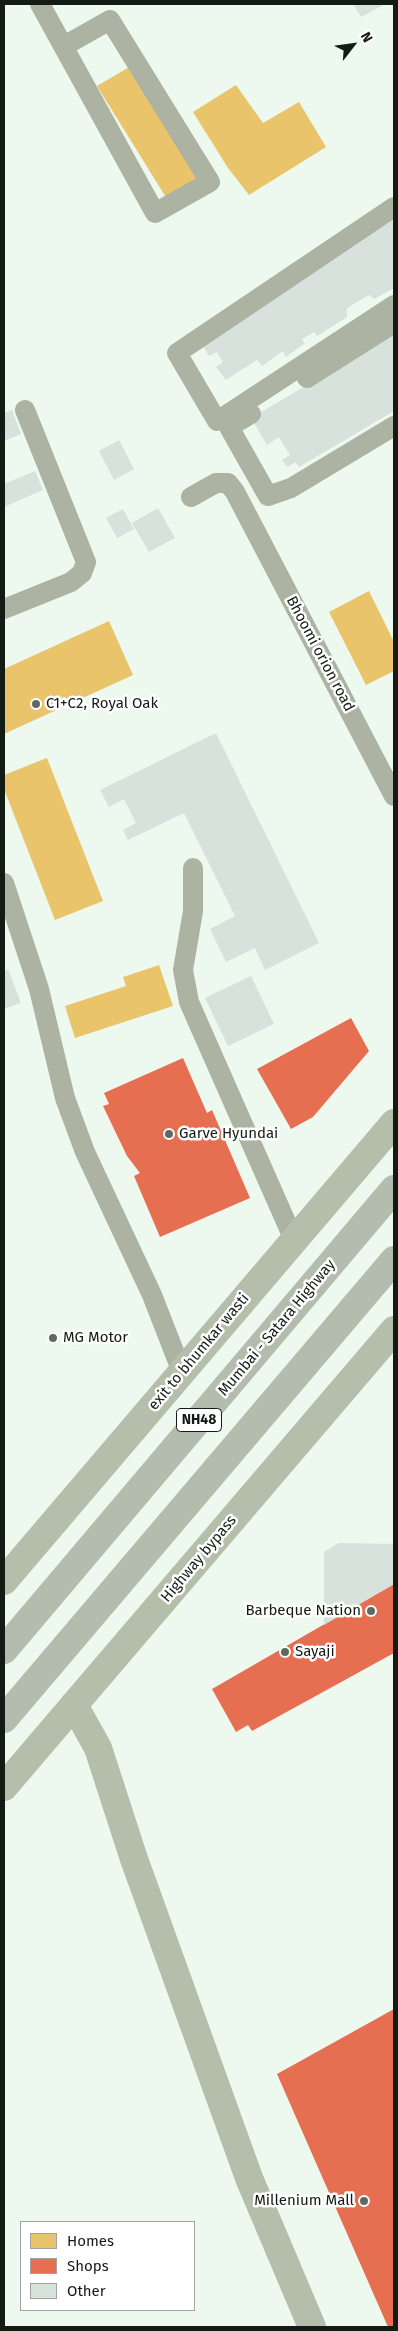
<!DOCTYPE html>
<html>
<head>
<meta charset="utf-8">
<style>
	body { margin:0 }
	#map { position:relative; width:398px; height:2331px; overflow:hidden; background:#edf9ee; font-family:"Fira Sans",sans-serif }
	canvas { display:block }
	.frame { position:absolute; inset:0; border:5px solid #131c14; pointer-events:none }
	.legend { position:absolute; left:20px; top:2221px; width:175px; height:90px; box-sizing:border-box; background:#fff; border:1px solid #a1a4a1; margin:0; padding:6px 9px; list-style:none; font-size:15px; color:#131c14 }
	.legend li { display:flex; align-items:center; gap:10px; height:25px }
	.legend b { width:25px; border:1px solid #a1a4a1 }
	.north { position:absolute; left:328px; top:20px; width:50px; height:50px; -webkit-text-stroke:4px #fff; paint-order:stroke; rotate:60deg; font-size:14px; font-weight:700; line-height:20px; text-align:center; color:#131c14 }
	.north::after { content:''; display:block; margin:auto; width:18px; height:22px; background:#131c14; clip-path:polygon(50% 0,100% 100%,50% 72%,0 100%) }
</style>
</head>
<body>
<div id="map">
<canvas width="398" height="2331"></canvas>
<div class="frame"></div>
<ul class="legend">
<li><b style="height:14px;background:#e9c46a"></b>Homes</li>
<li><b style="height:14px;background:#e76f51"></b>Shops</li>
<li><b style="height:14px;background:#d6e2db"></b>Other</li>
</ul>
<div class="north">N</div>
</div>
<script>
const ctx = document.querySelector('canvas').getContext('2d');
ctx.lineJoin = 'round';
function paint(path, color) { ctx.fillStyle = color; ctx.fill(path, 'evenodd'); }
const shape = rows => new Path2D(rows.map(r => 'M' + r).join(''));
function trace(path, color, width, dash) { ctx.strokeStyle = color; ctx.lineWidth = width; ctx.lineCap = dash ? 'butt' : 'round'; ctx.setLineDash(dash || []); ctx.stroke(path); }
function drawText(font, color, halo, rows, align = 'center') {
  ctx.font = font + ' "Fira Sans",sans-serif'; ctx.lineWidth = 5; ctx.setLineDash([]); ctx.textBaseline = 'middle'; ctx.strokeStyle = halo; ctx.fillStyle = color; for (const [text, x, y, turn = 0] of rows) {
    ctx.save(); ctx.translate(x, y); ctx.rotate((+turn || 0) * Math.PI / 180); ctx.textAlign = isNaN(turn) ? turn : align; if (halo) ctx.strokeText(text, 0, 0); ctx.fillText(text, 0, 0); ctx.restore();
  }
}
const homes = shape([
	[131,66,203,182,167,199,97,86],
	[236,85,263,123,299,102,326,147,249,195,228,168,193,112],
	[369,591,394,642,394,671,366,685,329,612],
	[109,621,133,675,4,734,4,669],
	[47,758,103,901,55,920,4,789,4,775],
	[159,965,173,1006,75,1038,65,1006,126,986,123,977]
]);
const shops = shape([
	[351,1018,369,1051,313,1117,291,1129,257,1069],
	[183,1058,207,1113,212,1110,250,1198,160,1237,134,1176,140,1173,127,1156,103,1106,109,1104,104,1093],
	[394,1584,394,1653,252,1731,248,1725,236,1732,212,1689],
	[394,2009,394,2327,388,2327,277,2074]
]);
const building = shape([
	[353,4,385,4,361,17],
	[394,219,394,288,374,299,369,295,347,308,347,317,317,336,314,332,302,339,305,343,286,357,283,351,262,366,257,360,226,380,216,367,223,362,217,352,209,356,201,343],
	[394,334,394,411,299,467,296,462,287,467,282,460,290,455,279,437,267,445,254,423,261,419,258,414],
	[12,410,21,434,4,441,4,413],
	[119,440,134,469,114,480,99,451],
	[35,471,43,490,4,507,4,484],
	[158,508,175,538,149,552,132,523],
	[123,509,134,529,117,538,106,518],
	[216,733,319,943,265,970,255,948,226,962,210,929,235,916,184,813,128,840,123,830,136,823,124,799,109,807,100,790],
	[8,969,21,1003,4,1009,4,971],
	[251,976,274,1024,228,1046,205,998],
	[339,1543,394,1544,394,1584,324,1625,324,1552]
]);
const street = shape([
	[40,4,155,213,210,182,110,20,64,46],
	[394,207,177,353,217,421,394,305],
	[307,378,394,323],
	[251,414,229,427,268,496,291,488,394,426],
	[191,497,216,483,228,483,235,492,394,796],
	[4,609,71,582,82,573,86,562,25,410],
	[193,868,193,911,183,970,189,1002,294,1240],
	[4,883,39,989,65,1098,85,1152,152,1295,182,1372]
]);
const secondary = shape([
	[74,1705,98,1748,134,1859,249,2178,312,2327]
]);
const primary = shape([
	[4,1581,394,1123],
	[4,1787,394,1330]
]);
const highway = shape([
	[4,1650,394,1189],
	[4,1719,394,1260]
]);
const markers = [
	[36,704,5,"#5f6960"],
	[169,1134,5,"#5f6960"],
	[53,1338,5,"#5f6960"],
	[371,1611,5,"#5f6960"],
	[285,1652,5,"#5f6960"],
	[364,2201,5,"#5f6960"]
];
const shields = [
	[199,1420,45]
];
const shieldNames = [
	["NH48",199,1420]
];
const streetNames = [
	["Bhoomi orion road",320,654,62],
	["Mumbai - Satara Highway",277,1328,-50],
	["exit to bhumkar wasti",199,1352,-50],
	["Highway bypass",199,1559,-50]
];
const poiNames = [
	["C1+C2, Royal Oak",46,704],
	["Garve Hyundai",179,1134],
	["MG Motor",63,1338],
	["Barbeque Nation",361,1611,"right"],
	["Sayaji",295,1652],
	["Millenium Mall",354,2201,"right"]
];
paint(homes, '#e9c46a');
paint(shops, '#e76f51');
paint(building, '#d6e2db');
trace(street, '#acb3a3', 20);
trace(secondary, '#b4beab', 28);
trace(primary, '#b4beaa', 28);
trace(highway, '#b4bdad', 28);
for (const [x, y, r, color] of markers) { const dot = new Path2D(); dot.arc(x, y, r, 0, 2 * Math.PI); ctx.fillStyle = color; ctx.fill(dot); trace(dot, '#fff', 2); }
for (const [x, y, w] of shields) { const box = new Path2D(); box.roundRect(x - w / 2, y - 11.5, w, 23, 4); ctx.fillStyle = '#fff'; ctx.fill(box); trace(box, '#131c14', 1); }
drawText('bold 14px', '#131c14', null, shieldNames);
drawText('15px', '#131c14', '#fff', streetNames);
drawText('15px', '#131c14', '#fff', poiNames, 'left');
</script>
</body>
</html>
